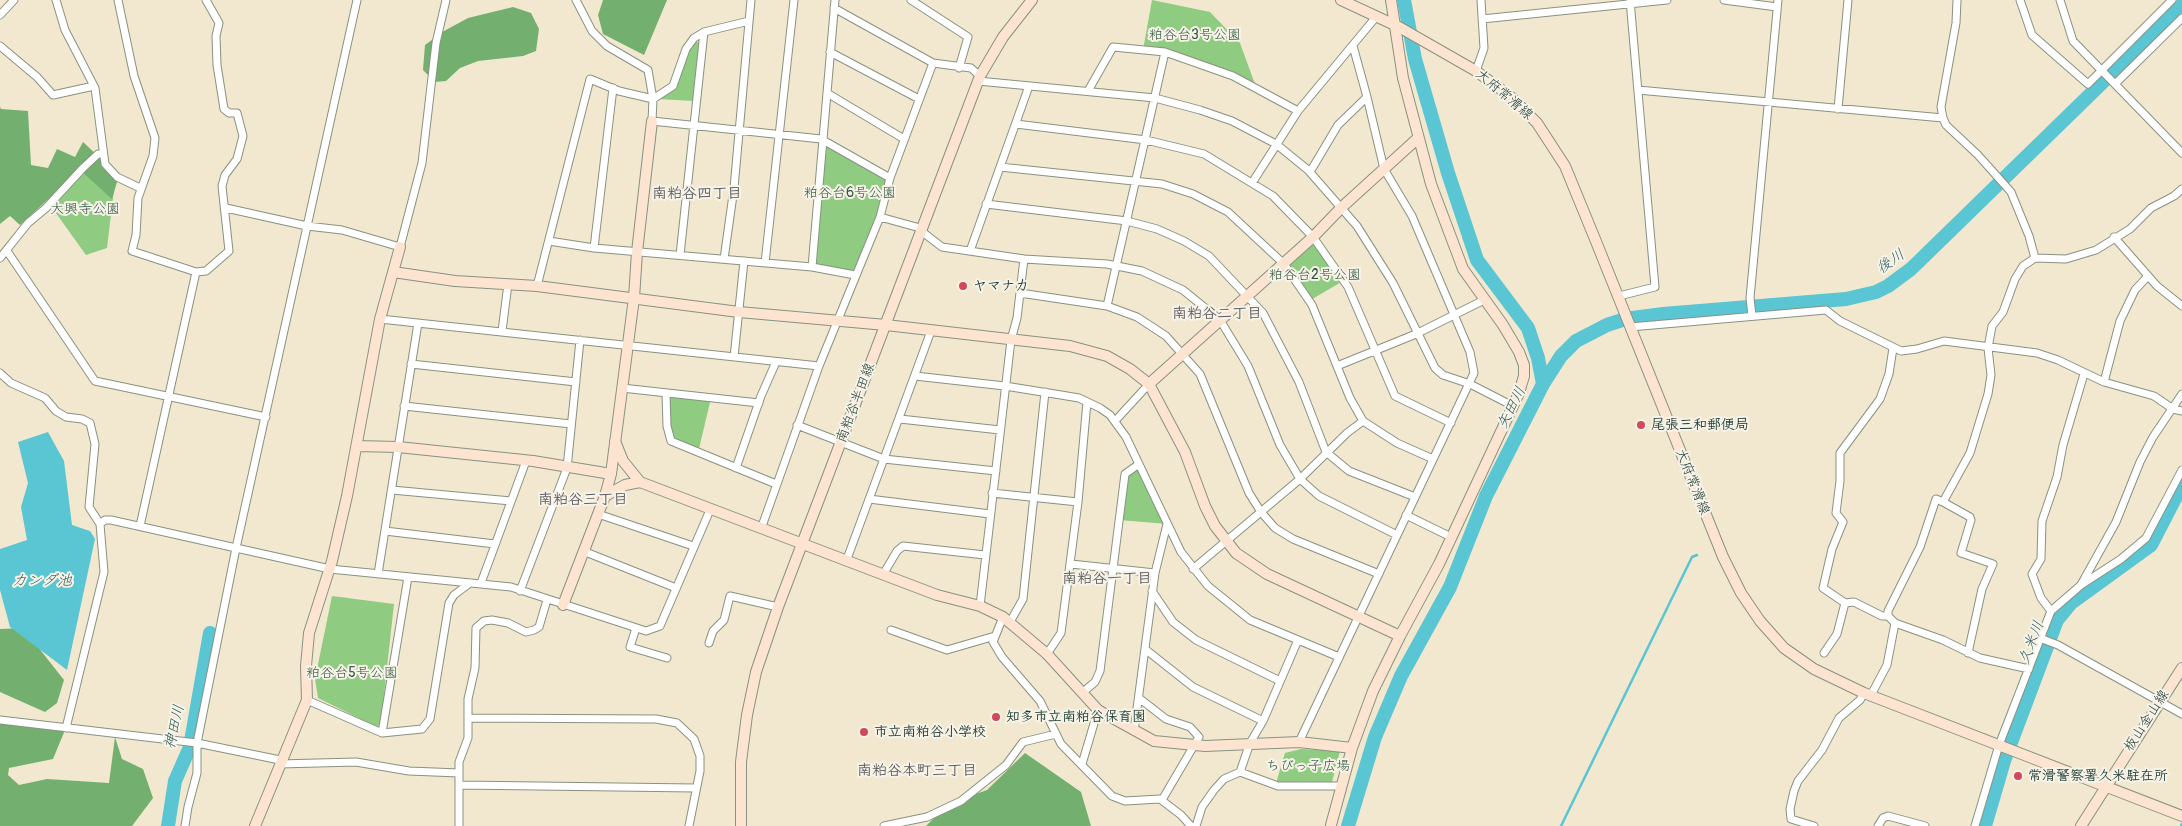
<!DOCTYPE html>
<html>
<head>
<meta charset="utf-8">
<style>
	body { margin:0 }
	canvas { display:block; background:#f2e7cf }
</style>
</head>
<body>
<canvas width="2182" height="826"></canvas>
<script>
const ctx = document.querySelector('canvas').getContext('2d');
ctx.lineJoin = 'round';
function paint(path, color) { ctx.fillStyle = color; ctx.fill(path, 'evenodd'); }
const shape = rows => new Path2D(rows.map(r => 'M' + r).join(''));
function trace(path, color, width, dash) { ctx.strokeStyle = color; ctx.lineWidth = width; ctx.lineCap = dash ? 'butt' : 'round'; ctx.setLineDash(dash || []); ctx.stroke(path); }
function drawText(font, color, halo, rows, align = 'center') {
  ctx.font = font + ' Pangolin,"Klee One",sans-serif'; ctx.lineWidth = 4; ctx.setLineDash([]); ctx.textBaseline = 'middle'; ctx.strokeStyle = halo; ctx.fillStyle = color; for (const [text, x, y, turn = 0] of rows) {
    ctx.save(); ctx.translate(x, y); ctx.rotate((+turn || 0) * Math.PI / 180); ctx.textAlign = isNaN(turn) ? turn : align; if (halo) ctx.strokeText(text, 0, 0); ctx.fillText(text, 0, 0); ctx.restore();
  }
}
const green = shape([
	[1152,0,1210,12,1240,43,1256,87,1165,52,1143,50],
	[696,42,699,42,693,101,658,99,665,95,689,51],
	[821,139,890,178,855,275,812,267],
	[97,159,115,181,107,248,86,255,53,209,62,196],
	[1313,237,1343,281,1309,301,1284,264],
	[666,394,711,398,698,453,671,441],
	[1139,464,1167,524,1119,520,1125,474],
	[332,596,394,604,381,722,377,727,318,698,315,679],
	[1301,749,1340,751,1332,782,1276,783,1285,753]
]);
const forest = shape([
	[603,0,667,0,644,55,603,34,598,15],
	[513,7,531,13,539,29,536,51,523,56,478,61,460,68,446,81,435,82,423,70,425,45,444,31,468,18],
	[0,107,1,109,28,111,31,165,48,168,57,149,75,157,83,142,98,156,117,182,112,199,80,170,20,225,10,216,0,224],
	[23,628,64,680,57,703,45,712,0,692,0,629],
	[0,722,65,730,53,759,9,768,8,775,19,785,47,779,109,783,115,737,122,759,143,769,153,798,132,826,0,826],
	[1025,753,1081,792,1091,826,926,826,948,804,987,790]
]);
const water = shape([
	[48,432,64,461,72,525,90,531,95,539,67,670,10,627,0,590,0,549,27,540,21,507,28,483,18,442]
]);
const stream = shape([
	[1561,826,1692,557,1697,555],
	[2181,826,2182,824]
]);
const river = shape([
	[1404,0,1415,59,1448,173,1477,260,1528,328,1538,358,1543,384],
	[168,826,175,781,190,747,210,633],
	[1348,826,1375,737,1401,676,1450,587,1486,496,1543,384,1561,356,1576,341,1607,325,1625,319,1663,314,1846,299,1876,292,1888,286,1911,269,2182,5],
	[1985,826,2004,761,2057,620,2071,603,2151,545,2182,485]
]);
const street = shape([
	[56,0,65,30,95,88,105,164,117,177,140,188],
	[118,0,134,76,155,138,153,156,138,198,136,235,132,251,196,272,206,271,229,251,222,186,225,175,237,159,243,136,237,113,229,113,224,109,217,65,216,36,219,23,206,0],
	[576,0,592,31,607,46,648,70,653,99,652,121,821,139,890,178],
	[911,0,968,37,959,68],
	[1724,0,1777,7],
	[1957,0,1956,23,1941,107,1943,118,1946,125,1978,155,2011,192,2029,236,2035,258],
	[2020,0,2032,35,2088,84,2172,0],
	[2060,0,2073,41,2182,153],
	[834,8,933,63],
	[0,15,14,0],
	[1482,19,1667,0],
	[0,46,37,77,53,95,94,86],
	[830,52,919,99],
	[1476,71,1484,48,1481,0],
	[978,81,1155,98,1200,110,1232,121,1276,144,1308,170,1357,226,1393,283,1435,368,1443,375,1470,384,1513,406],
	[2116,83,2182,18],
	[1638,90,1943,118],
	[1088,91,1113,47,1165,52,1233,76,1298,111],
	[827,93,904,139],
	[1838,109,1848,0],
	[1016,124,1146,140,1204,154,1273,196,1313,237,1348,287,1395,396,1451,423],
	[1000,167,1162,184,1193,194,1228,212,1284,264,1312,305,1350,398,1363,421,1397,443,1433,459],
	[1310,172,1338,125,1367,97,1353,46],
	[1252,183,1298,111,1376,17],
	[986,204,1127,221,1157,229,1184,241,1209,256,1263,313,1299,382,1326,452,1349,471,1415,497],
	[226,208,307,226,342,230,400,247,422,163,436,43,446,0],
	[880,217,920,228],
	[920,230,942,247,1024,259,1107,264,1142,271,1183,290,1220,320,1248,366,1280,445,1300,479,1319,496,1397,535],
	[2114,237,2157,286,2182,306],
	[549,241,594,248,812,267,855,275],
	[594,248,613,88],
	[7,251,95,381,266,417],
	[970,251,1029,86],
	[680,255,704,32],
	[0,258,28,223,46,208,83,168,98,154,103,154],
	[724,259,734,188,751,0],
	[765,263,794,0],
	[812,267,835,0],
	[537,286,590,79,619,91,653,99,673,86,686,49,694,38,704,32,749,21],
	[1020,293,1107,306,1137,317,1166,336,1200,374,1249,493,1261,512,1275,528,1293,539,1379,574],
	[1619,296,1655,287,1630,0],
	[1107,306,1165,52],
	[1752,316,1750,298,1778,0],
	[380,319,819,366],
	[1630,327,1826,310,1840,321,1901,351,1917,349,1944,341,2037,353,2058,360,2104,382,2154,396,2173,409,2182,411],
	[502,331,508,284],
	[734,357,744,261],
	[411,364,576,382],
	[1337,366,1416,334,1484,300],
	[0,373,11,383,45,398,56,411,66,417,82,419,90,423,95,444,89,507,100,524,104,572,66,728],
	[915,376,1005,386,1061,395,1079,398,1100,408,1110,415,1126,437,1181,552,1208,586,1250,620,1339,657],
	[2104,382,2120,321,2135,290,2148,276],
	[622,388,759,403],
	[666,394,667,426,671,441,776,484],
	[404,406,571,424],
	[900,419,1000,430],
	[1115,421,1149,384],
	[797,425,884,459,996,471],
	[736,468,761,396,776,362],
	[392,490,511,501],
	[992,493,1078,502],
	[869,499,990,514],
	[1943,502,1970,517,1971,520,1961,553,1993,564,1982,589,1968,653],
	[598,514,693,546],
	[1406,515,1451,537],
	[100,524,105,520,111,520,330,569,511,587,646,631,660,626,710,510],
	[140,526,196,272],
	[761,529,819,366,880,217,890,178,933,63,971,68,980,76],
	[385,531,495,544],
	[583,551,676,588],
	[847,559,931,331],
	[1071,564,1155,573],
	[1193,569,1300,479,1347,433,1363,421],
	[884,573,897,551,903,546,985,555],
	[378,574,418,323],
	[481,583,526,461],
	[2082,583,2116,522,2140,462,2153,437,2182,394],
	[520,591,567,468,580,340],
	[1152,591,1173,622,1196,640,1280,681],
	[1845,603,1854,602,1882,616,1888,616],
	[980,606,1011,340,1017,318,1024,259],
	[2051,611,2041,598,2032,574,2041,559,2042,521,2057,477,2063,445,2084,374],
	[1003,617,993,642,1002,657,1040,701,1061,744,1112,796,1125,801,1160,799,1181,815,1191,826],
	[1010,622,1023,599,1045,392],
	[636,628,630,647,667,658],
	[891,630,947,650,995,636],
	[2040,638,2058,645,2182,714],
	[709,643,713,631,724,620,730,596,778,607],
	[1145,649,1193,687,1263,721],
	[1824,653,1837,634,1845,603,1823,588,1832,549,1843,522,1836,513,1840,481,1840,453,1880,399,1889,374,1893,348],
	[1047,654,1061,633,1078,502,1087,402],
	[2029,669,1980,658,1943,640,1895,623,1888,616,1888,611,1920,547,1936,499,1943,502,1970,453,1988,394,1991,375,1988,348,1992,326,2003,312,2015,279,2023,266,2035,258,2066,259,2096,250,2130,229,2151,208,2174,196,2182,189],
	[1083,692,1095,682,1100,671,1125,474,1139,464],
	[1871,695,1887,665,1895,623],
	[1139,698,1166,719,1190,727,1199,737,1162,800],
	[307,700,382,733,422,729,430,719,449,603,454,595,470,583],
	[469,718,656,719,677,723,694,739,700,756,700,771,689,826],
	[0,720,197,743,280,760],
	[1134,731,1155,573,1167,524],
	[382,733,408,577],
	[1299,742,1474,373,1470,352,1412,216,1384,169,1367,97],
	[279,764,356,762,409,771,459,773],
	[1082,764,1098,710],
	[1240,772,1278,786,1341,786],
	[459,785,695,788],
	[185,826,188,807,197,773,197,743,236,548,357,0],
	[459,826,459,762,468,738,468,699,475,668,476,628,484,621,492,620,508,623,526,632,534,630,539,627,547,600],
	[884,826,927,817,961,801,1006,765,1023,742,1056,734],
	[1196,826,1202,807,1214,790,1224,779,1240,772,1250,743,1263,721,1298,640],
	[1814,826,1791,819,1790,809,1794,791,1798,781,1822,750,1839,718,1860,700,1864,693],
	[1878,826,1883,818,1888,816,1925,826],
	[1975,826,1999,745,2051,611,2081,585,2121,559,2146,538,2182,470]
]);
const secondary = shape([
	[1341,0,1399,27,1476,71,1511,97,1537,123,1565,166,1595,239,1723,557,1741,593,1760,621,1784,648,1814,669,1864,693,2182,816],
	[393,272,455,281,537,286,739,312,886,325,1070,346,1107,356,1130,369,1149,384,1185,452,1205,506,1215,526,1236,553,1267,574,1400,636],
	[1149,384,1313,237,1342,207,1418,138],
	[615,441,623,461,640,482,937,595,980,606,1003,617,1047,654,1098,710,1154,741,1205,746,1299,742,1352,748],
	[357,446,398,447,533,461,611,474],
	[605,496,625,485,640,482],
	[563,605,605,496,611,474,634,298,637,252,652,121],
	[1331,825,1352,748,1373,691,1400,636,1439,564,1519,393,1524,376,1524,365,1519,352,1503,325,1463,269,1431,184,1403,78,1391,0],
	[255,826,307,700,306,666,309,633,332,561,347,496,380,319,400,247],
	[741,826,741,762,747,715,756,672,778,607,980,76,1003,37,1032,0],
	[2081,826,2182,668]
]);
const markers = [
	[963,286,5,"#d1495b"],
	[1641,425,5,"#d1495b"],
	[996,717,5,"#d1495b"],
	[864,732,5,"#d1495b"],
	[2018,776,5,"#d1495b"]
];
const parkNames = [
	["粕谷台3号公園",1195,35],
	["粕谷台6号公園",850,193],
	["大興寺公園",85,209],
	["粕谷台2号公園",1315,275],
	["粕谷台5号公園",352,673],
	["ちびっ子広場",1308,766]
];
const streetNames = [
	["大府常滑線",1504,95,40],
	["南粕谷半田線",856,403,-69],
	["大府常滑線",1692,482,68],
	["板山金山線",2147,721,-57]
];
const poiNames = [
	["ヤマナカ",973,286],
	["尾張三和郵便局",1651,425],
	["知多市立南粕谷保育園",1006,717],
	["市立南粕谷小学校",874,732],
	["常滑警察署久米駐在所",2028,776]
];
const neighbourhoodNames = [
	["南粕谷四丁目",697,194],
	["南粕谷二丁目",1217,314],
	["南粕谷三丁目",583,500],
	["南粕谷一丁目",1107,579],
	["南粕谷本町三丁目",917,771]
];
const waterNames = [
	["後川",1891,262,-35],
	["矢田川",1512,408,-63],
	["カンダ池",42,581],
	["久米川",2032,643,-69],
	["神田川",175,727,-77]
];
paint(green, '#8fcc81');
paint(forest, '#73b06f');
paint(water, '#5ac6d3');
trace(stream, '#5ac6d3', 2.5);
trace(river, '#5ac6d3', 14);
trace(street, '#889282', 9);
trace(secondary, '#889282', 12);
trace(street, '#fff', 7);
trace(secondary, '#fde4d1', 10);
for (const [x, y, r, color] of markers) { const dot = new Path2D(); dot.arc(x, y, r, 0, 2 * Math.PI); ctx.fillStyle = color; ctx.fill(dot); trace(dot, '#f7f3e8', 2); }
drawText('14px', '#355a43', '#f7f3e8', parkNames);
drawText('14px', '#1f3d34', '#f7f3e8', streetNames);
drawText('bold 14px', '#1f3d34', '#f7f3e8', poiNames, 'left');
drawText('bold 15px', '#625f62', '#f7f3e8', neighbourhoodNames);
drawText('italic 15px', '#2e5f5c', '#f7f3e8', waterNames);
</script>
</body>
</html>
